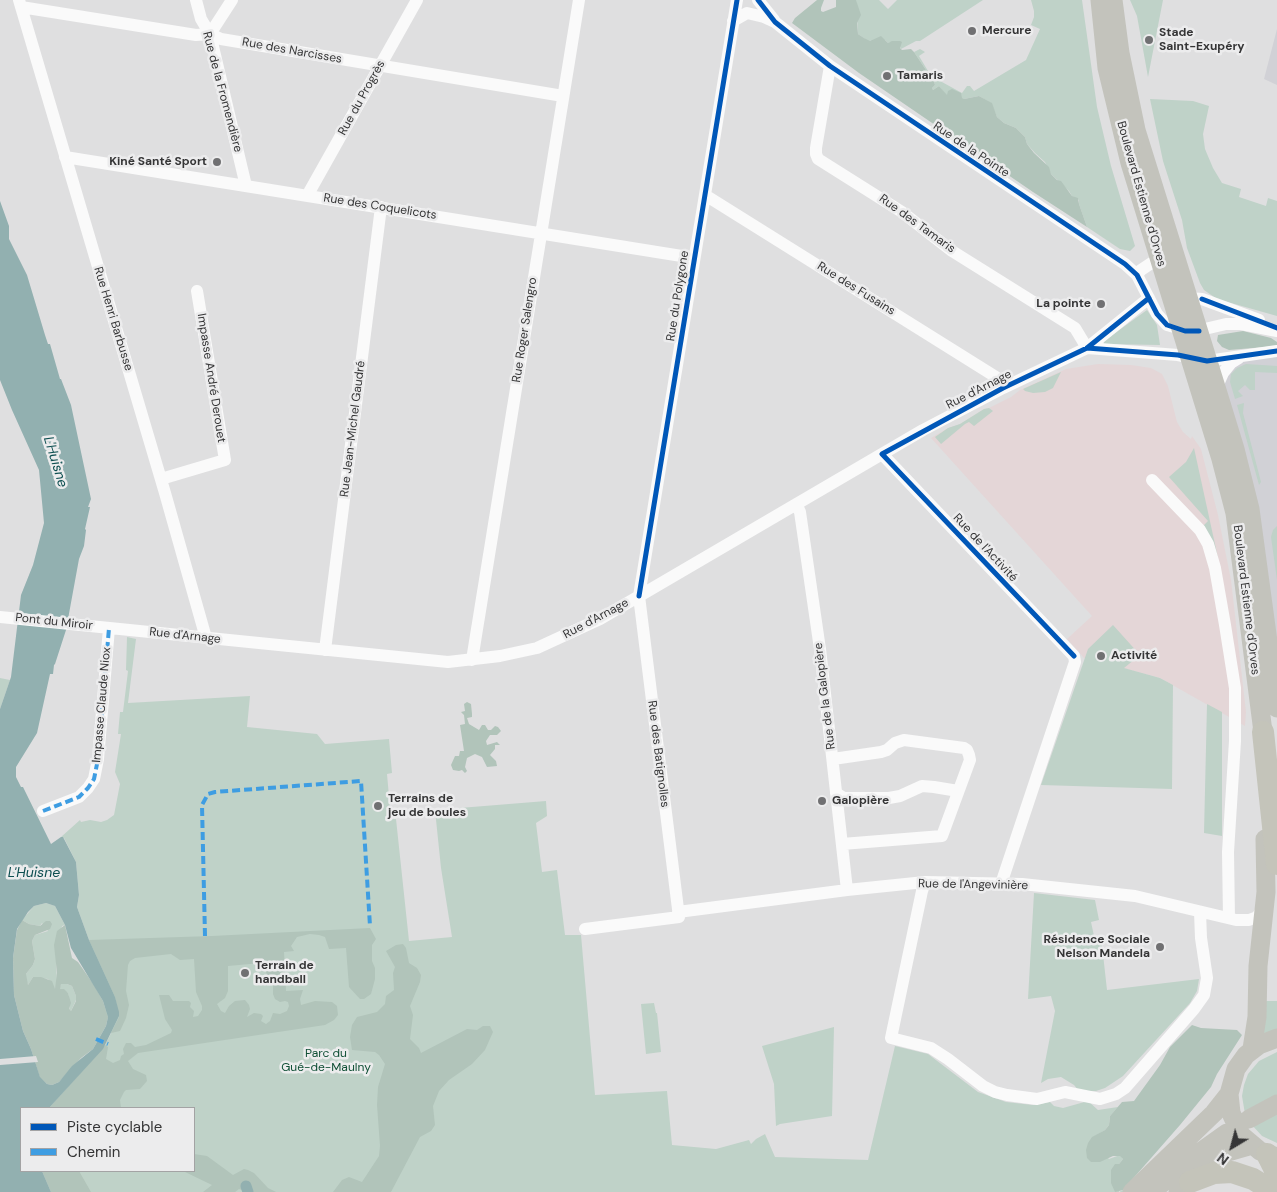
<!DOCTYPE html>
<html>
<head>
<meta charset="utf-8">
<style>
	body { margin:0 }
	#map { position:relative; width:1277px; height:1192px; overflow:hidden; background:#dfdfe0; font-family:"DM Sans",sans-serif }
	canvas { display:block }
	.legend { position:absolute; left:20px; top:1107px; width:175px; height:65px; box-sizing:border-box; background:#ececed; border:1px solid #a3a3a4; margin:0; padding:6px 9px; list-style:none; font-size:15px; color:#353536 }
	.legend li { display:flex; align-items:center; gap:10px; height:25px }
	.legend b { width:25px; border:1px solid #a3a3a4 }
	.north { position:absolute; left:1207px; top:1122px; width:50px; height:50px; -webkit-text-stroke:4px #ececed; paint-order:stroke; rotate:217deg; font-size:14px; font-weight:700; line-height:20px; text-align:center; color:#353536 }
	.north::after { content:''; display:block; margin:auto; width:18px; height:22px; background:#353536; clip-path:polygon(50% 0,100% 100%,50% 72%,0 100%) }
</style>
</head>
<body>
<div id="map">
<canvas width="1277" height="1192"></canvas>
<ul class="legend">
<li><b style="height:6px;background:#0057b8"></b>Piste cyclable</li>
<li><b style="height:6px;background:#3e9de2"></b>Chemin</li>
</ul>
<div class="north">N</div>
</div>
<script>
const ctx = document.querySelector('canvas').getContext('2d');
ctx.lineJoin = 'round';
function paint(path, color) { ctx.fillStyle = color; ctx.fill(path, 'evenodd'); }
const shape = rows => new Path2D(rows.map(r => 'M' + r).join(''));
function trace(path, color, width, dash) { ctx.strokeStyle = color; ctx.lineWidth = width; ctx.lineCap = dash ? 'butt' : 'round'; ctx.setLineDash(dash || []); ctx.stroke(path); }
function drawText(font, color, halo, rows, align = 'center') {
  ctx.font = font + ' "DM Sans",sans-serif'; ctx.lineWidth = 5; ctx.setLineDash([]); ctx.textBaseline = 'middle'; ctx.strokeStyle = halo; ctx.fillStyle = color; for (const [text, x, y, turn = 0] of rows) {
    ctx.save(); ctx.translate(x, y); ctx.rotate((+turn || 0) * Math.PI / 180); ctx.textAlign = isNaN(turn) ? turn : align; if (halo) ctx.strokeText(text, 0, 0); ctx.fillText(text, 0, 0); ctx.restore();
  }
}
const commercial = shape([
	[1098,364,1131,365,1151,368,1162,374,1168,386,1177,422,1183,432,1191,439,1192,436,1201,449,1218,515,1231,580,1246,712,1245,726,1160,678,1084,658,1067,639,1092,616,931,438,948,428,960,424,984,409,989,408,1011,397,1020,390,1066,369]
]);
const built = shape([
	[1277,29,1277,85,1264,79],
	[1277,351,1277,708,1218,388,1228,366]
]);
const green = shape([
	[856,0,879,0,888,9,897,0,983,0,920,41,916,41,901,49,897,41,888,43,885,40,868,41,858,34],
	[1031,0,1082,0,1097,107,1111,166,1135,246,1130,251,1120,249,1087,227,1079,204,1079,200,1072,196,1069,191,1051,174,1045,162,1035,153,1027,144,1025,137,1016,128,1004,123,997,117,991,103,979,96,964,99,946,95,939,86,933,90,932,88,935,85,933,78,930,76,914,52,920,49,925,52,919,56,931,76,962,93,967,86,970,86,974,91,1026,60,1040,29,1031,25,1034,17,1034,11],
	[1130,0,1163,0,1148,77,1137,16],
	[1150,99,1193,101,1209,106,1203,134,1205,149,1213,168,1222,183,1241,189,1239,197,1266,206,1268,198,1277,201,1277,316,1217,299,1204,290,1200,283,1187,248,1182,220,1163,161],
	[1147,310,1157,325,1160,345,1104,344,1104,341],
	[1246,364,1277,366,1277,373,1255,372,1255,390,1250,390,1245,385,1238,391,1243,396,1235,399,1230,382,1231,374,1237,368],
	[1061,372,1053,388,1045,392,1033,393,1025,391,1023,389],
	[1244,403,1243,413,1261,482,1259,485,1237,405],
	[989,408,993,411,974,426,969,422,965,424,941,444,935,437,948,428,960,424,984,409],
	[1194,448,1218,558,1203,526,1208,521,1169,477,1186,462],
	[1277,526,1277,580,1271,537,1273,530],
	[1113,625,1140,655,1124,668,1160,678,1173,685,1172,789,1041,785,1088,649],
	[127,637,136,639,128,703,250,696,247,727,317,734,325,744,389,739,392,773,387,774,391,819,396,819,409,941,452,937,441,868,435,810,546,801,547,816,536,823,542,872,557,870,565,935,581,935,595,1095,667,1091,672,1145,716,1149,749,1140,751,1144,756,1139,765,1134,775,1157,868,1160,895,1046,928,1054,978,1092,1006,1102,1033,1105,1050,1102,1054,1106,1063,1108,1088,1101,1098,1110,1118,1107,1110,1116,1109,1125,1105,1130,1092,1138,1109,1159,1120,1155,1123,1159,1119,1164,1119,1192,1123,1190,1125,1192,51,1192,42,1171,194,1171,194,1108,49,1108,103,1049,111,1033,89,940,77,907,79,895,76,862,64,838,61,837,80,820,81,822,90,820,101,822,107,820,114,815,120,784,115,772,121,734,118,734,120,712,123,712,128,671,126,670],
	[0,678,10,680,0,709],
	[1207,704,1222,712,1222,836,1204,833],
	[1034,893,1095,900,1099,920,1091,922,1094,936,1101,936,1107,990,1199,979,1197,991,1190,1003,1123,1076,1105,1088,1096,1091,1079,1091,1074,1085,1061,1077,1048,1079,1041,1083,1055,1011,1051,996,1028,999],
	[46,903,55,906,65,925,62,926,56,961,57,982,55,990,48,979,33,977,28,985,25,978,26,974,33,965,35,959,32,941,35,935,48,931,42,923,40,926,29,924,22,920,34,906],
	[61,984,67,984,72,986,76,996,76,1000,71,1011,69,1010,70,1005,68,993,59,989],
	[1263,1001,1277,1001,1277,1032,1262,1036],
	[654,1003,656,1013,657,1013,661,1052,646,1054,641,1004],
	[834,1027,832,1116,780,1124,776,1126,774,1084,762,1046],
	[1277,1052,1277,1097,1245,1114,1242,1096,1244,1085,1248,1074,1259,1061],
	[1277,1111,1277,1143,1262,1136,1251,1124]
]);
const forest = shape([
	[817,0,824,0,821,8,821,11,823,12,836,7,836,0,856,0,861,15,857,23,858,34,864,38,870,41,881,36,888,43,892,41,900,41,902,42,900,48,902,50,911,49,914,52,930,76,933,78,935,85,932,88,933,90,939,86,947,95,948,91,952,89,961,93,962,98,964,99,979,96,992,103,997,117,1004,123,1016,128,1025,137,1027,144,1034,153,1049,167,1051,174,1057,180,1061,181,1072,196,1078,198,1079,204,1087,227,1033,192,859,73,792,23,795,18],
	[1243,331,1271,338,1277,342,1277,346,1229,350,1222,347,1217,341,1218,335],
	[467,702,471,704,472,714,472,717,467,718,469,724,479,730,482,725,485,725,488,730,491,730,495,726,498,727,501,731,497,735,490,735,486,741,487,745,497,742,500,745,495,745,495,749,490,755,496,761,497,766,487,767,482,757,475,754,467,758,465,767,467,771,465,773,462,770,459,771,453,770,451,765,455,756,459,756,460,751,464,751,460,725,465,724,464,715,461,712,465,711,464,704],
	[22,920,29,924,40,926,46,921,50,921,52,924,50,929,35,935,32,941,35,959,33,965,26,974,28,985,33,977,41,977,52,981,55,989,57,973,54,945,57,931,65,925,72,958,78,962,94,985,103,1001,108,1017,106,1026,93,1049,81,1058,59,1082,52,1085,47,1084,40,1078,31,1049,23,1031,14,995,13,958,17,930],
	[61,984,67,984,72,986,76,996,76,1001,71,1011,69,1009,71,1003,68,993,64,989,60,989],
	[370,928,376,939,372,945,372,961,375,968,375,979,371,994,364,999,360,999,349,987,346,948,329,949,325,937,319,935,310,934,297,937,291,946,294,951,284,952,286,991,303,990,300,999,301,1005,315,1001,332,1002,337,1006,338,1015,334,1020,325,1025,138,1053,128,1061,133,1069,146,1075,147,1081,140,1089,126,1090,124,1092,120,1100,121,1108,49,1108,105,1045,108,1047,106,1059,113,1063,120,1060,121,1056,124,1054,123,1049,126,1043,131,1043,135,1047,146,1045,171,1033,172,1030,165,1019,159,995,169,995,173,1001,189,1001,191,1003,190,1007,194,1011,193,1017,198,1016,202,1010,202,1006,196,992,194,959,180,960,171,954,135,958,130,961,128,965,126,991,129,1005,126,1018,120,1031,111,1033,119,1017,115,997,89,940,212,936],
	[261,963,266,965,266,972,268,977,273,982,273,994,275,999,280,1002,285,1001,288,1002,289,1006,287,1011,280,1014,273,1013,270,1021,266,1024,261,1021,263,1016,261,1014,254,1013,247,1017,250,1009,249,1005,245,1000,235,1001,229,1006,225,1013,221,1011,217,1004,225,998,228,991,228,966],
	[403,944,406,948,409,963,417,968,421,975,420,982,410,1006,413,1015,410,1039,419,1048,421,1053,467,1029,477,1030,483,1026,490,1026,493,1032,485,1050,472,1064,449,1080,439,1091,433,1106,435,1125,431,1131,420,1137,391,1192,333,1192,342,1180,349,1177,362,1182,379,1156,380,1146,377,1105,378,1087,385,1064,379,1055,375,1052,352,1050,350,1037,352,1025,357,1017,377,1012,385,1004,386,996,394,990,393,973,395,967,386,951,396,945],
	[1192,1025,1201,1028,1237,1030,1242,1035,1217,1074,1211,1087,1180,1125,1123,1190,1115,1192,1111,1183,1111,1170,1115,1164,1119,1164,1123,1159,1120,1156,1113,1156,1100,1162,1091,1162,1087,1158,1086,1150,1088,1143,1092,1137,1105,1130,1109,1125,1110,1116,1122,1102,1134,1101,1160,1065,1170,1047],
	[194,1154,207,1156,233,1175,244,1169,248,1170,254,1173,268,1188,276,1192,247,1192,239,1189,235,1192,203,1192,212,1185,183,1171,194,1171],
	[42,1171,79,1171,91,1192,51,1192]
]);
const water = shape([
	[0,201,9,226,9,239,27,275,45,335,48,344,50,344,60,379,61,379,71,405,91,499,88,507,90,507,85,529,86,530,84,546,79,559,66,630,55,664,54,665,53,674,50,674,37,733,16,767,16,777,21,787,23,787,51,844,61,837,63,837,76,862,79,895,77,907,89,940,115,997,119,1012,119,1016,103,1049,49,1108,21,1108,21,1171,42,1171,51,1192,0,1192,0,709,11,677,21,595,33,565,44,523,39,470,12,410,0,380],
	[46,903,55,906,65,925,71,948,103,1001,108,1017,106,1026,93,1049,72,1066,59,1082,52,1085,47,1084,40,1077,31,1049,23,1031,14,995,13,958,17,929,28,912,34,906]
]);
const pier = shape([
	[36,1056,38,1062,0,1065,0,1059]
]);
const canal = shape([
	[246,1186,248,1192]
]);
const street = shape([
	[19,0,165,493,206,638],
	[196,0,201,19,210,34,246,186],
	[758,0,774,20],
	[21,7,196,35,210,34,221,39,563,96],
	[733,21,747,13,764,17,775,22,830,66,1125,264,1137,275,1157,314,1167,325,1192,332,1226,324,1241,324,1277,331],
	[210,34,232,0],
	[830,66,816,148,816,154,818,159,902,212,952,251,1075,328,1087,348],
	[65,157,694,258],
	[705,195,996,377,1003,388],
	[307,196,417,0],
	[1137,275,1141,270,1159,258],
	[1189,298,1202,299,1259,320],
	[1087,348,1178,355,1207,361,1277,351],
	[1218,392,1219,382,1223,373,1231,363,1239,358],
	[882,454,1074,656,1075,662,1001,884],
	[161,479,225,460,197,291],
	[1152,480,1200,530,1208,544,1215,568,1225,625,1235,688,1235,741,1228,852,1229,918],
	[796,504,800,512,820,649,847,890],
	[0,617,448,662,500,656,537,648,600,619,923,430,1003,388,1087,348,1149,298],
	[325,650,381,207],
	[472,660,579,0],
	[833,759,881,752,887,750,895,743,904,740,964,748,967,750,969,755,970,760,942,836,842,844],
	[836,793,844,798,889,798,900,796,922,786,934,787,958,791],
	[43,811,79,797,88,788,94,779,98,759,109,628],
	[925,882,922,891,891,1038,931,1048,948,1059,983,1086,995,1092,1007,1095,1037,1099,1065,1092,1100,1099,1116,1094,1125,1088,1194,1009,1204,995,1207,978,1201,938,1200,912],
	[678,912,847,890,925,882,1022,884,1135,896,1236,920,1249,920,1257,917,1264,907],
	[585,929,679,917,639,596,737,0]
]);
const primary = shape([
	[1100,0,1107,68,1130,163,1221,459,1235,513,1263,732],
	[1113,0,1120,53,1136,130,1220,400,1235,449,1250,509,1277,708],
	[1277,1038,1259,1045,1246,1055,1236,1069,1229,1094,1231,1113,1241,1135,1260,1151,1277,1157],
	[1252,1049,1257,1017,1258,966,1266,892,1265,839],
	[1249,1119,1277,1104],
	[1132,1192,1214,1113,1229,1094],
	[1152,1192,1185,1163,1227,1133],
	[1178,1192,1224,1153,1252,1145]
]);
const highway = shape([
	[1263,732,1277,864],
	[1267,1154,1277,1174],
	[1190,1182,1214,1173,1232,1172,1253,1179,1266,1187,1270,1192]
]);
const quiet = shape([
	[43,811,79,797,88,788,94,779,98,759,109,628],
	[205,936,202,805,208,794,215,792,361,781,370,926],
	[96,1039,108,1044]
]);
const cycleway = shape([
	[758,0,775,22,830,66,1125,264,1137,275,1157,314,1167,325,1185,331,1199,331],
	[1202,299,1277,328],
	[1087,348,1178,355,1207,361,1277,351],
	[639,596,737,0],
	[1074,656,882,454,1003,388,1087,348,1149,298]
]);
const markers = [
	[972,31,5,"#707072"],
	[1149,40,5,"#707072"],
	[887,76,5,"#707072"],
	[217,162,5,"#707072"],
	[1101,304,5,"#707072"],
	[1101,656,5,"#707072"],
	[822,801,5,"#707072"],
	[378,806,5,"#707072"],
	[1160,947,5,"#707072"],
	[245,973,5,"#707072"]
];
const poiNames = [
	["Mercure",982,31],
	["Stade",1159,33],
	["Saint-Exupéry",1159,47],
	["Tamaris",897,76],
	["Kiné Santé Sport",207,162,"right"],
	["La pointe",1091,304,"right"],
	["Activité",1111,656],
	["Terrains de",388,799],
	["jeu de boules",388,813],
	["Galopière",832,801],
	["Résidence Sociale",1150,940,"right"],
	["Nelson Mandela",1150,954,"right"],
	["Terrain de",255,966],
	["handball",255,980]
];
const streetNames = [
	["Rue des Narcisses",292,51,10],
	["Rue de la Fromendière",222,92,75],
	["Rue du Progrès",362,98,-61],
	["Rue de la Pointe",971,150,34],
	["Boulevard Estienne d'Orves",1141,194,74],
	["Rue des Coquelicots",380,207,9],
	["Rue des Tamaris",917,224,36],
	["Rue des Fusains",856,289,32],
	["Rue du Polygone",678,296,-81],
	["Rue Henri Barbusse",113,319,73],
	["Rue Roger Salengro",525,330,-81],
	["Impasse André Derouet",211,378,81],
	["Rue d'Arnage",979,390,-27],
	["Rue Jean-Michel Gaudré",353,429,-83],
	["Rue de l'Activité",985,548,47],
	["Boulevard Estienne d'Orves",1246,600,83],
	["Rue d'Arnage",596,619,-28],
	["Pont du Miroir",54,622,6],
	["Rue d'Arnage",185,636,6],
	["Rue de la Galopière",825,696,-97],
	["Impasse Claude Niox",102,705,-85],
	["Rue des Batignolles",658,754,83],
	["Rue de l'Angevinière",973,885,1]
];
const parkNames = [
	["Parc du",326,1054],
	["Gué-de-Maulny",326,1068]
];
const waterNames = [
	["L'Huisne",55,462,73],
	["L'Huisne",34,873]
];
paint(commercial, '#e4d6d7');
paint(built, '#d1d1d6');
paint(green, '#bfd2c8');
paint(forest, '#b1c4ba');
paint(water, '#92b0b0');
paint(pier, '#dfdfe0');
trace(canal, '#92b0b0', 11);
trace(street, '#fafafa', 12);
trace(primary, '#c3c3bc', 19);
trace(highway, '#c4c4ba', 22);
trace(quiet, '#3e9de2', 4, [8, 4]);
trace(cycleway, '#0057b8', 5);
for (const [x, y, r, color] of markers) { const dot = new Path2D(); dot.arc(x, y, r, 0, 2 * Math.PI); ctx.fillStyle = color; ctx.fill(dot); trace(dot, '#ececed', 2); }
drawText('bold 12px', '#353536', '#ececed', poiNames, 'left');
drawText('12px', '#353536', '#ececed', streetNames);
drawText('12px', '#0f4f35', '#ececed', parkNames);
drawText('italic 14px', '#0c4e50', '#ececed', waterNames);
</script>
</body>
</html>
